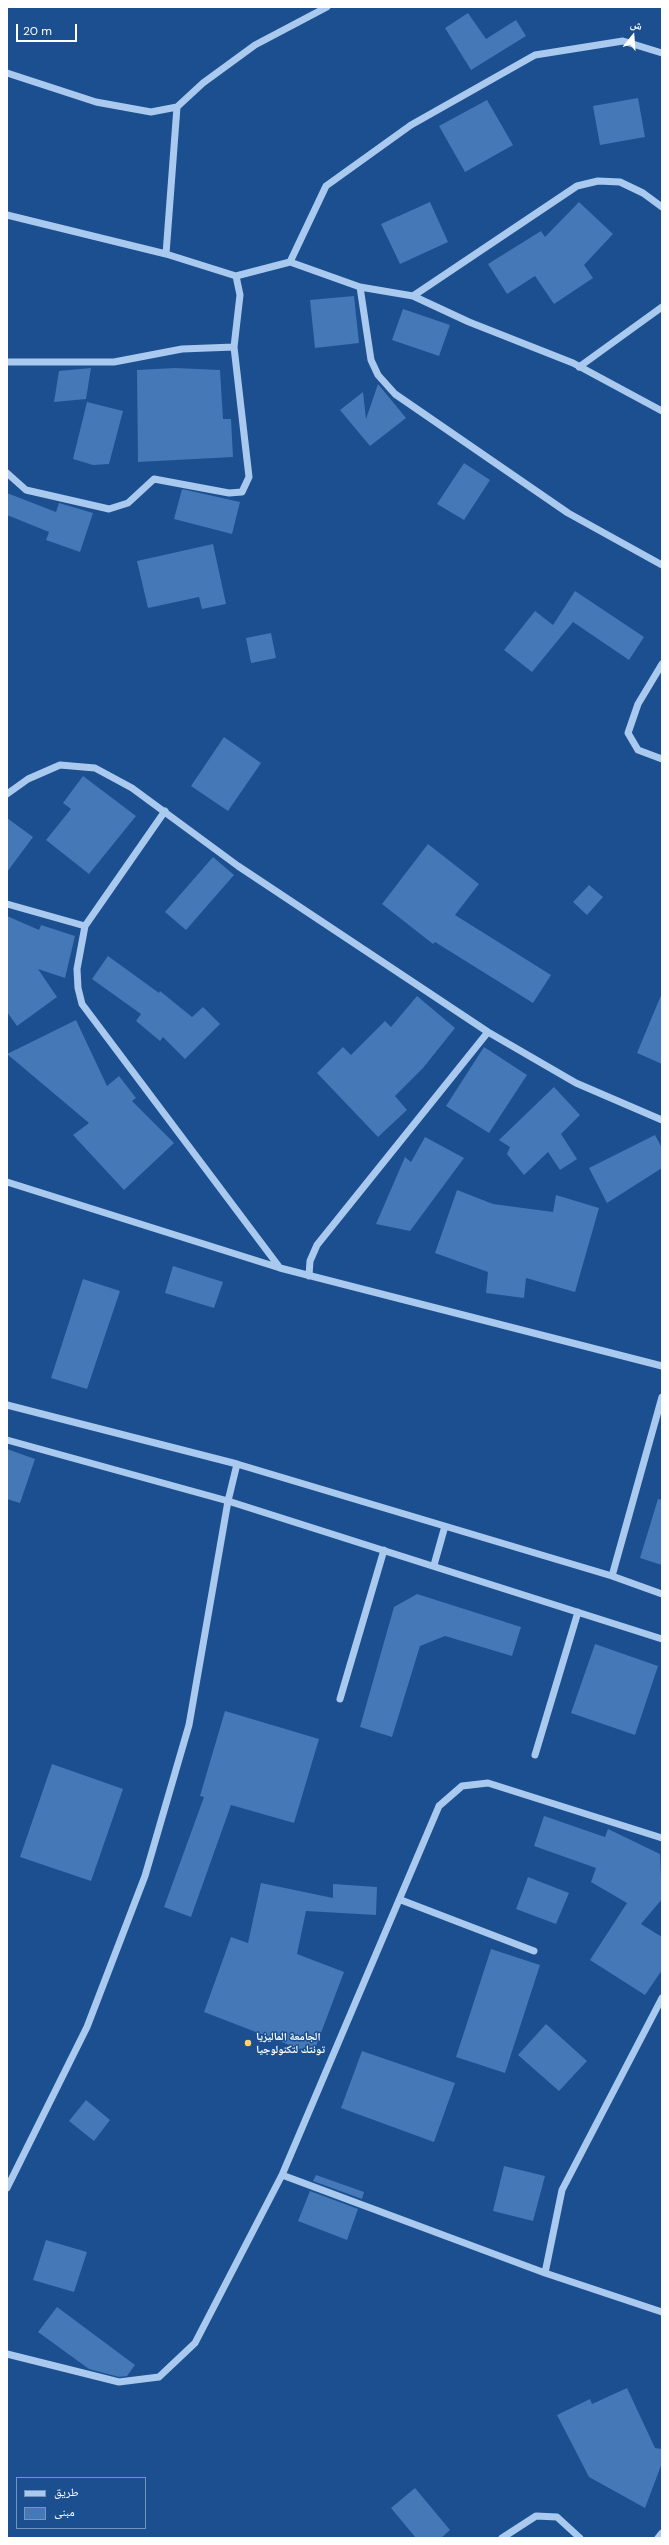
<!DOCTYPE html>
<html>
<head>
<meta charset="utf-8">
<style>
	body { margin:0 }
	#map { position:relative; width:669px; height:2545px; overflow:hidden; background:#1b4f8f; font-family:"DM Sans","Noto Naskh Arabic",sans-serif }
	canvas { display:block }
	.frame { position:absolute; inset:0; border:8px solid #fff; pointer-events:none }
	.legend { position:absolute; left:16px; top:2477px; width:130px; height:52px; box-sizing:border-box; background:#1b4f8f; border:1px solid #7695bc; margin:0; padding:5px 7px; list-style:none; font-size:12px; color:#fff }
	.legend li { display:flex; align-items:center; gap:8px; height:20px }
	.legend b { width:20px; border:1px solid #7695bc }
	.north { position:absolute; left:613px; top:16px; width:40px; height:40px; -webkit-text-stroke:3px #1b4f8f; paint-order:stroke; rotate:17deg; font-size:11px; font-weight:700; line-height:16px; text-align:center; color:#fff }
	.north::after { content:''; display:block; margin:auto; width:14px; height:18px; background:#fff; clip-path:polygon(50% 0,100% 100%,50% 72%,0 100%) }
	.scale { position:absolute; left:16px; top:24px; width:61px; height:18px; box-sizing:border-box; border:2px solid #fff; border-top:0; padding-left:5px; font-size:12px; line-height:14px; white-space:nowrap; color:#fff; -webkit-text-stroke:3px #1b4f8f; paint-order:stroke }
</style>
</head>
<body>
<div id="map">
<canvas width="669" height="2545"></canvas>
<div class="frame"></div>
<ul class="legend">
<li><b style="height:5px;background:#a9c9ee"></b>طريق</li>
<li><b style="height:11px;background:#4478b7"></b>مبنى</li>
</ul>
<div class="north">ش</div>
<div class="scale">20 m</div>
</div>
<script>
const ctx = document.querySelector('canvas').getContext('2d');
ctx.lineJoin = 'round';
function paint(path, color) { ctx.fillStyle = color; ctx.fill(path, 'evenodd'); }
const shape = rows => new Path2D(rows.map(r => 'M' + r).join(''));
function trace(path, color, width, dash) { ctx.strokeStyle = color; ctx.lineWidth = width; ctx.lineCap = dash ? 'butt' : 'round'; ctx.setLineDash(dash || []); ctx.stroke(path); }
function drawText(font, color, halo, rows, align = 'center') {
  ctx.font = font + ' "DM Sans","Noto Naskh Arabic",sans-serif'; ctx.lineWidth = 3; ctx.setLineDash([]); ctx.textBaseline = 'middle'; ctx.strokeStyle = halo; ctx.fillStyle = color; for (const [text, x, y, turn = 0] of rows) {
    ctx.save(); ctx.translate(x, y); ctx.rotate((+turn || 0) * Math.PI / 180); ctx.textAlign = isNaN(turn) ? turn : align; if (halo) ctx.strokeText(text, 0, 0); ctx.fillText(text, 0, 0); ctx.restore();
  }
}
const building = shape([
	[468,13,486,39,516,20,526,36,471,70,445,28],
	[638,98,645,137,600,145,593,106],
	[487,100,513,145,465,172,439,126],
	[430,202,448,242,400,264,381,224],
	[579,202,613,234,584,265,593,278,554,304,535,276,507,294,488,264,541,231,545,237],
	[354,296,359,343,315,348,310,300],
	[403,309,450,325,439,356,392,340],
	[91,368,86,399,54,402,59,371],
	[175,368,220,370,223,419,231,419,233,457,138,462,137,370],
	[378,384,406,418,370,446,340,410,363,392,366,419],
	[87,402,123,411,109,464,93,465,73,459],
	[464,463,490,480,464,520,437,504],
	[182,489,240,502,232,534,174,519],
	[7,493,56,512,59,503,93,513,80,552,46,540,49,532,7,515],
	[213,544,226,604,202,609,199,597,148,608,137,561],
	[575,591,644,637,629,660,573,622,532,672,504,650,535,611,553,625],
	[271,633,276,658,251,663,246,638],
	[224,737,261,763,228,811,191,786],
	[83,776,136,816,89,874,46,840,71,809,63,803],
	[7,818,33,837,7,872],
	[428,844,479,884,455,915,551,975,533,1003,435,942,433,944,382,904],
	[213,857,234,875,186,930,165,912],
	[589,885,603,897,587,915,573,902],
	[7,916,39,930,41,925,75,936,65,978,38,969,57,997,17,1026,7,1012],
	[108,956,159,993,160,991,192,1017,203,1007,220,1024,185,1059,163,1037,160,1041,136,1021,141,1014,92,979],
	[662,993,662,1064,637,1053],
	[417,996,455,1028,423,1068,395,1096,407,1110,378,1137,317,1073,343,1047,351,1055,385,1021,391,1027],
	[76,1020,107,1086,119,1076,136,1098,132,1101,174,1143,124,1190,73,1135,89,1123,7,1054],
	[484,1047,527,1075,489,1133,446,1106],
	[554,1087,580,1115,561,1134,577,1159,560,1170,548,1152,524,1175,507,1154,510,1147,499,1140],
	[655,1135,662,1148,662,1168,607,1203,589,1168],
	[425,1137,464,1158,410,1231,376,1224,405,1157,411,1162],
	[457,1190,493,1204,553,1212,556,1195,599,1208,575,1292,526,1278,524,1298,486,1293,488,1272,435,1253],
	[173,1266,223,1282,214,1308,165,1293],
	[83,1279,120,1291,87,1389,51,1378],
	[7,1449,35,1459,20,1503,7,1499],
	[658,1499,662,1500,662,1565,640,1558],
	[417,1594,521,1627,512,1656,445,1636,420,1646,392,1737,360,1727,394,1607],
	[595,1644,658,1666,635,1735,571,1713],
	[225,1711,319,1739,294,1823,231,1805,191,1917,164,1907,204,1797,200,1796],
	[52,1764,123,1789,91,1881,20,1857],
	[544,1816,605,1837,608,1829,660,1854,662,1899,641,1924,662,1937,662,1970,645,1995,590,1960,627,1903,591,1882,596,1868,534,1846],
	[528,1877,569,1893,556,1924,516,1909],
	[261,1883,333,1898,333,1884,377,1887,376,1915,306,1911,297,1954,344,1972,313,2054,204,2012,231,1937,248,1943],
	[491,1949,540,1965,505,2073,456,2057],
	[546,2024,587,2061,559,2091,518,2055],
	[362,2051,455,2083,434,2142,341,2108],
	[86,2100,110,2120,94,2141,69,2121],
	[504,2166,545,2176,533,2221,493,2211],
	[316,2175,364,2192,362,2199,313,2181],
	[310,2191,358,2209,347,2240,298,2221],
	[46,2240,87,2252,74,2292,33,2280],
	[57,2307,135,2365,127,2376,119,2377,89,2369,38,2332],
	[627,2388,655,2448,662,2449,662,2463,645,2508,589,2477,557,2415,590,2399,592,2404],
	[415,2488,450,2530,441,2538,416,2538,391,2508]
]);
const minor = shape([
	[7,73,96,102,151,112,177,107],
	[7,215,166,254,236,276,240,295,234,347,182,349,114,362,7,362],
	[166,254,177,107,203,83,255,45,327,7],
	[290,262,326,186,411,125,535,55,623,41,662,53],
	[236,276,290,262,360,287,413,296,469,322,573,363,662,411],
	[360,287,371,360,378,375,395,394,568,513,662,565],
	[413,296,577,186,598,181,620,182,643,193,662,207],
	[579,367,662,307],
	[7,473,26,490,109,509,128,503,154,479,229,493,242,492,249,477,234,347],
	[662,664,638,704,628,733,638,750,662,759],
	[7,794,28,779,60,765,95,768,132,788,238,866,488,1032,576,1083,662,1120],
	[165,811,85,926,77,969,78,988,82,1004,280,1268],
	[7,904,85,926],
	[7,1182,280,1268,662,1366],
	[309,1276,310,1261,317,1245,488,1032],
	[7,1405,237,1464,612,1576,662,1594],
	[7,1440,228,1501,662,1639],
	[434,1565,445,1526],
	[612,1576,662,1397],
	[340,1699,384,1550],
	[535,1755,578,1612],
	[401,1900,534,1951],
	[282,2175,545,2273,662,2312],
	[7,2188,87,2027,145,1876,189,1725,228,1501,237,1464],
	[545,2273,562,2190,662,1998],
	[7,2354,119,2382,159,2377,195,2343,282,2175,439,1806,462,1786,488,1783,662,1838],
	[502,2538,536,2516,557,2517,580,2538],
	[658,2538,662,2533]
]);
const markers = [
	[248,2043,4,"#ffd166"]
];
const poiNames = [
	["الجامعة الماليزيا",256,2037],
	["تونتك لتكنولوجيا",256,2050]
];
paint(building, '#4478b7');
trace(minor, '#a9c9ee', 7);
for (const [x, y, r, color] of markers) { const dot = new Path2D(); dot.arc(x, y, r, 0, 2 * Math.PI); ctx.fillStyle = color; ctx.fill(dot); trace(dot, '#1b4f8f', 1.5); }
drawText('bold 11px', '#fff', '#1b4f8f', poiNames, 'left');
</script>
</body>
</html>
